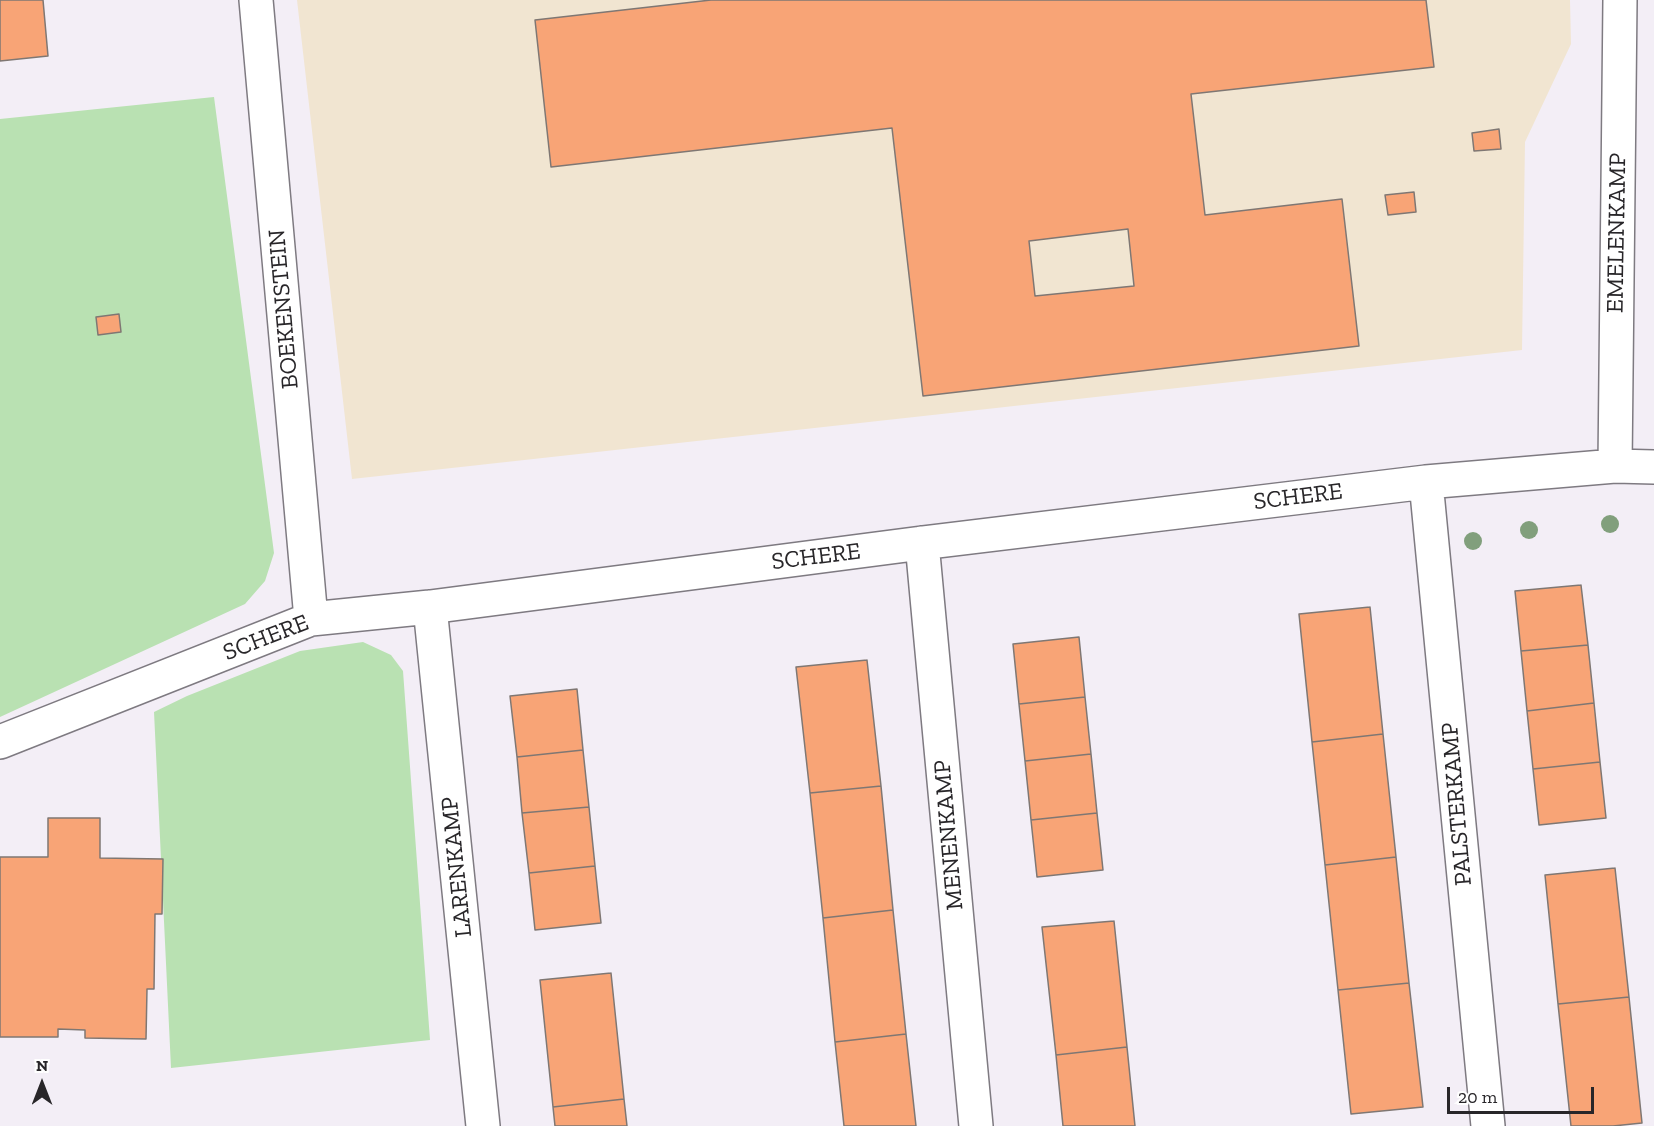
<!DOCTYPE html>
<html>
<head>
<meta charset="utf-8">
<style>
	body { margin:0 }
	#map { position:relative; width:1654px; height:1126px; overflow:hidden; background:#f3eef6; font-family:"Zilla Slab",serif }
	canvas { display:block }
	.north { position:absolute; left:12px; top:1054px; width:60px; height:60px; -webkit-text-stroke:4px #fff; paint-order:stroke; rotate:0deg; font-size:16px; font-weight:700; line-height:24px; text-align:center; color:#282629 }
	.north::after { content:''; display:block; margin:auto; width:21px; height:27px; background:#282629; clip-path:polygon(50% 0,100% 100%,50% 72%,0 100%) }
	.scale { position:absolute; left:1447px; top:1087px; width:147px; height:27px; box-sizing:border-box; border:3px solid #282629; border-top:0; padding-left:8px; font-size:18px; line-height:21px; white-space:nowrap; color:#282629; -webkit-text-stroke:4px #fff; paint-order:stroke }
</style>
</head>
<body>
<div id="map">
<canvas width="1654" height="1126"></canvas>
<div class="north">N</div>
<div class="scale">20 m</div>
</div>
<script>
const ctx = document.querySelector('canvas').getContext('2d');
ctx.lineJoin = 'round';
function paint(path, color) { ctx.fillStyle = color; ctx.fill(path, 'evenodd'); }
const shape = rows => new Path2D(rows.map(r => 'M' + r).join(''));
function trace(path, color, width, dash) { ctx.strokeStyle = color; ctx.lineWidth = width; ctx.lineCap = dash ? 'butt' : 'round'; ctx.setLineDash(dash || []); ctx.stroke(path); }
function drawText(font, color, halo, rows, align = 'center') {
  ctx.font = font + ' "Zilla Slab",serif'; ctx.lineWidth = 6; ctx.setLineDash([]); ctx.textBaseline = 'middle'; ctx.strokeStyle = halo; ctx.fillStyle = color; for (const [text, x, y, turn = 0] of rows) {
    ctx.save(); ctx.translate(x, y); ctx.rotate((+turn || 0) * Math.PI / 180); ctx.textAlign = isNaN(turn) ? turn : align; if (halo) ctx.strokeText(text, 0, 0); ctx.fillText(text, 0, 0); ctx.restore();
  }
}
const education = shape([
	[297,0,1570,0,1571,44,1525,142,1522,350,352,479]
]);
const green = shape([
	[214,97,274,553,265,581,245,604,0,717,0,119],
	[363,642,391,655,403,671,430,1040,171,1068,154,712,187,696,300,651]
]);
const building = shape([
	[0,0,43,0,48,56,0,61,0,0],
	[711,0,1426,0,1434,67,1191,94,1205,215,1342,199,1359,346,923,396,892,128,551,167,535,20,711,0],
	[1128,229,1134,286,1035,296,1029,241,1128,229],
	[1499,129,1501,149,1474,151,1472,133,1499,129],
	[1414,192,1416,212,1388,215,1385,195,1414,192],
	[119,314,121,332,98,335,96,317,119,314],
	[1581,585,1588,645,1521,651,1515,591,1581,585],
	[1370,607,1383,734,1312,742,1299,614,1370,607],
	[1079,637,1085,697,1019,704,1013,644,1079,637],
	[1588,645,1594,703,1527,711,1521,651,1588,645],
	[867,660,881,786,810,793,796,667,867,660],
	[577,689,583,750,517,757,510,696,577,689],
	[1085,697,1091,754,1025,761,1019,704,1085,697],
	[1594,703,1600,762,1533,769,1527,711,1594,703],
	[1383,734,1396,857,1325,865,1312,742,1383,734],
	[583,750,589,807,522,813,517,757,583,750],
	[1091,754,1097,813,1031,820,1025,761,1091,754],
	[1600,762,1606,818,1539,825,1533,769,1600,762],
	[881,786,893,910,823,918,810,793,881,786],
	[589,807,595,866,529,873,522,813,589,807],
	[1097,813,1103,870,1037,877,1031,820,1097,813],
	[48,818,100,818,100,858,163,859,162,914,155,914,154,989,147,989,146,1039,85,1038,85,1030,58,1029,58,1037,0,1037,0,857,48,857,48,818],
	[1396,857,1409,983,1338,990,1325,865,1396,857],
	[595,866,601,923,535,930,529,873,595,866],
	[1615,868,1629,997,1558,1004,1545,875,1615,868],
	[893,910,906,1034,835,1042,823,918,893,910],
	[1114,921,1127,1047,1056,1055,1042,927,1114,921],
	[611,973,624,1099,553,1107,540,980,611,973],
	[1409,983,1423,1107,1351,1114,1338,990,1409,983],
	[1629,997,1642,1123,1613,1126,1571,1126,1558,1004,1629,997],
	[906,1034,916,1126,844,1126,835,1042,906,1034],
	[1127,1047,1135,1126,1063,1126,1056,1055,1127,1047],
	[624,1099,627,1126,555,1126,553,1107,624,1099]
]);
const minor = shape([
	[256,0,311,619],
	[1615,466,1620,0],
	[1426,482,1488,1126],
	[922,543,976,1126],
	[430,607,483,1126],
	[0,742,311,619,430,607,922,543,1426,482,1615,466,1654,467]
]);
const trees = [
	[1610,524],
	[1529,530],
	[1473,541]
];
const streetNames = [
	["EMELENKAMP",1617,233,-89],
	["BOEKENSTEIN",284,309,-95],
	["SCHERE",1298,497,-7],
	["SCHERE",816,557,-7],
	["SCHERE",266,638,-21],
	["PALSTERKAMP",1457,804,-95],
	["MENENKAMP",949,835,-95],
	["LARENKAMP",457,867,-96]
];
paint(education, '#f1e5d1');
paint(green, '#b9e1b2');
paint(building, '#f8a476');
trace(building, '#7f7773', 1.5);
trace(minor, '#7e7a81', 36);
trace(minor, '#fff', 33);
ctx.fillStyle = '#819f7c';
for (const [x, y] of trees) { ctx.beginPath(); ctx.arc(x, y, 9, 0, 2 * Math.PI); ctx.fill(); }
drawText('24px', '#282629', '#fff', streetNames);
</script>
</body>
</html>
